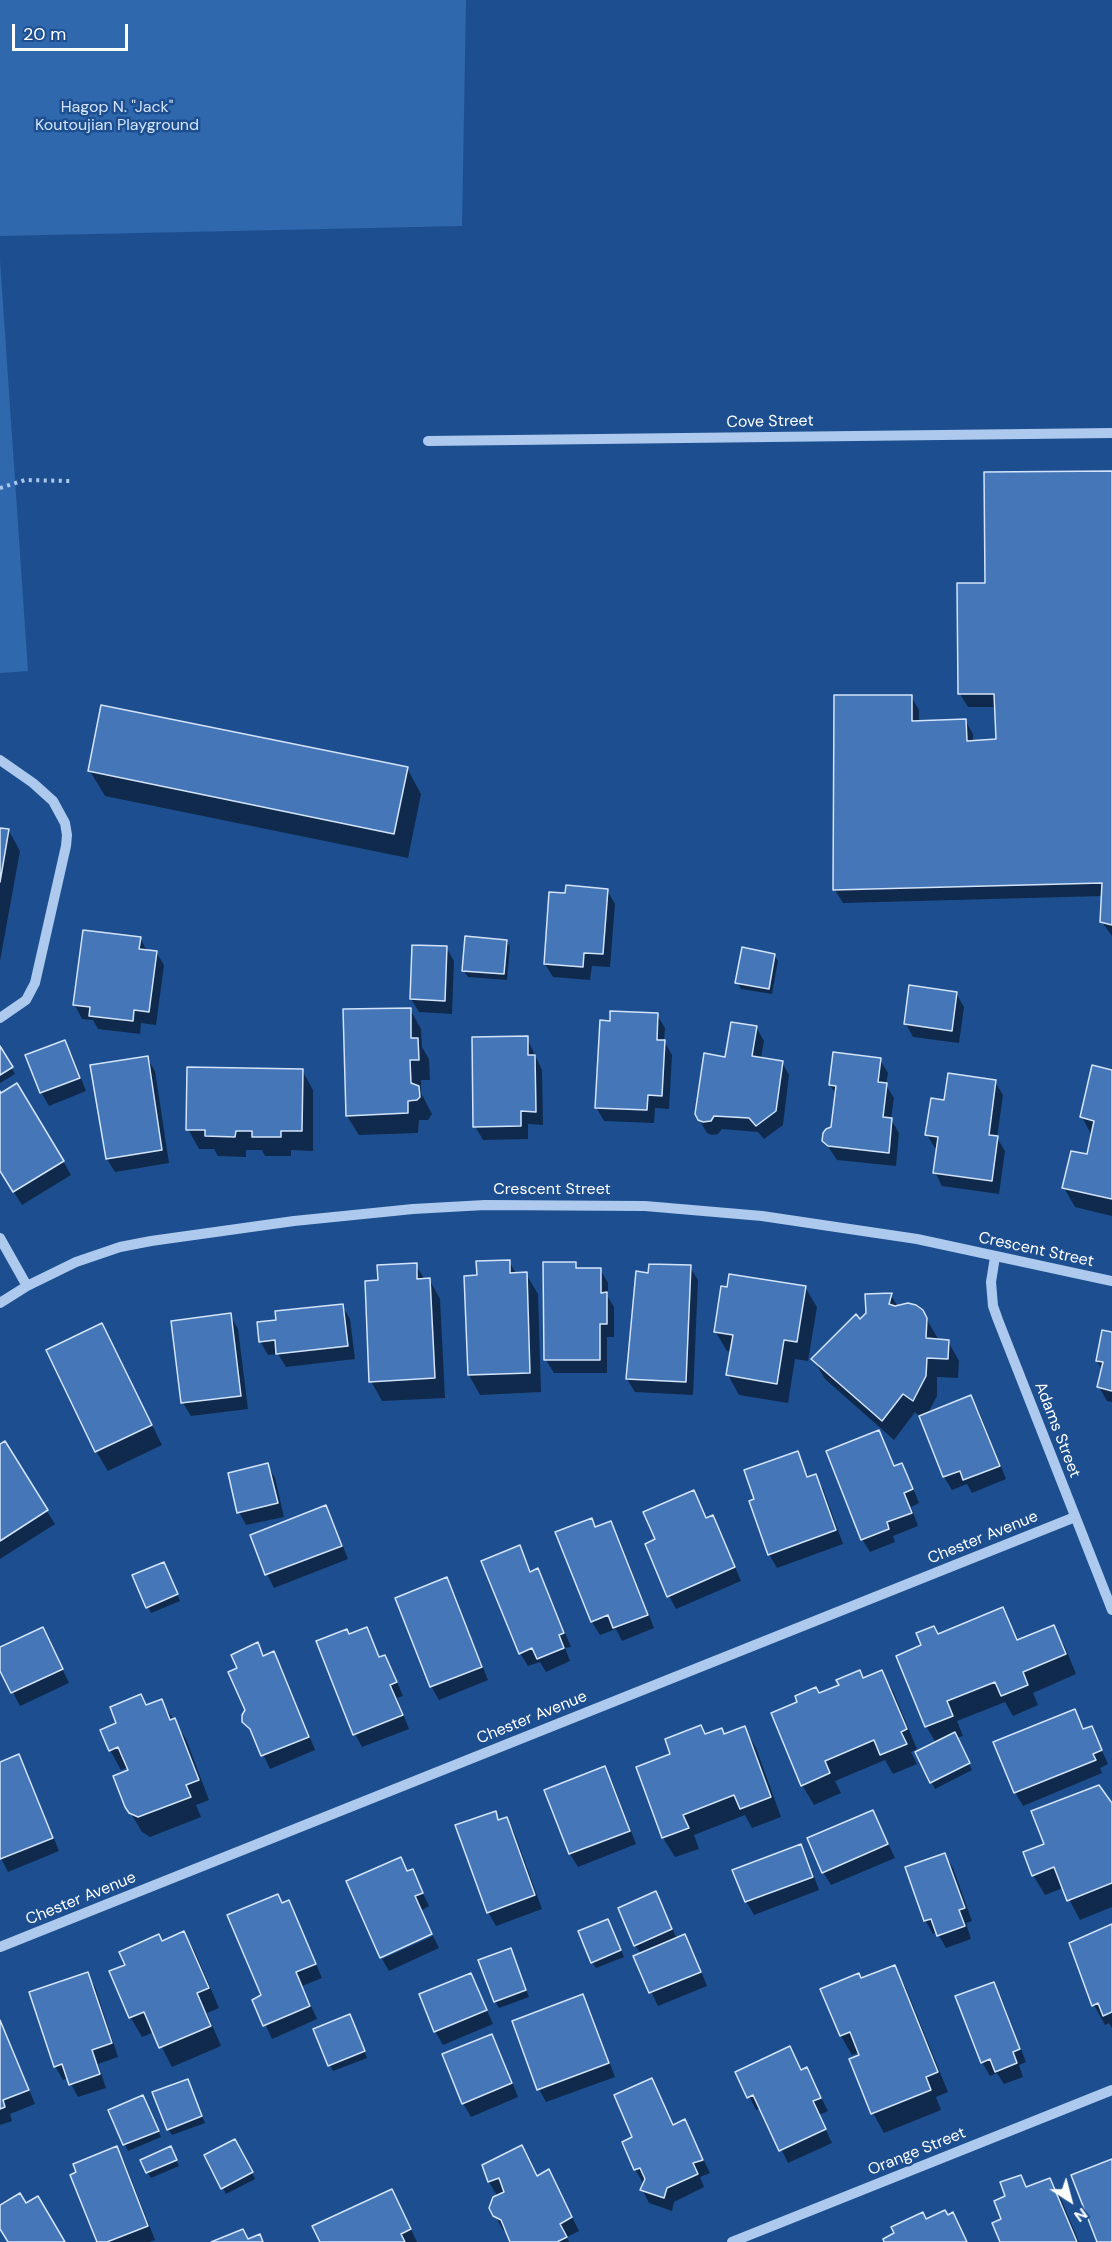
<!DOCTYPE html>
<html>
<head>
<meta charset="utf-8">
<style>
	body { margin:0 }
	#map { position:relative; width:1112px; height:2242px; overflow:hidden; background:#1d4f90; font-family:"DM Sans",sans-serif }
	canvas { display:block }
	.north { position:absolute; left:1040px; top:2170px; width:60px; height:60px; -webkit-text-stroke:4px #1d4f90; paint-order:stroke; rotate:144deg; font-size:16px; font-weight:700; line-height:24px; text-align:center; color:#fff }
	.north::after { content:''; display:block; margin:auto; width:21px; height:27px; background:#fff; clip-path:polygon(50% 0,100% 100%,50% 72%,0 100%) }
	.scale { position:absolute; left:12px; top:24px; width:116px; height:27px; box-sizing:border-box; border:3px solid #fff; border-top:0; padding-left:8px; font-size:18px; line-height:21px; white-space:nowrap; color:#fff; -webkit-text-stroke:4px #1d4f90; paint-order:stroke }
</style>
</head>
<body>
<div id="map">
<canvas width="1112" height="2242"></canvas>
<div class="north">N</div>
<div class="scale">20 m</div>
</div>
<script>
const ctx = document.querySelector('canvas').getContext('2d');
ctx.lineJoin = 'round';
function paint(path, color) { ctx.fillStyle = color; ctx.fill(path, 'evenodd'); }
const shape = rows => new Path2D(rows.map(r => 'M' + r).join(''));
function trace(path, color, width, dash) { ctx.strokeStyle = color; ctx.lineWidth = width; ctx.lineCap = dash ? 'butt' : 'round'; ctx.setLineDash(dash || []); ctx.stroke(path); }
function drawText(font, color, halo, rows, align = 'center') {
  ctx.font = font + ' "DM Sans",sans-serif'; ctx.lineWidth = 5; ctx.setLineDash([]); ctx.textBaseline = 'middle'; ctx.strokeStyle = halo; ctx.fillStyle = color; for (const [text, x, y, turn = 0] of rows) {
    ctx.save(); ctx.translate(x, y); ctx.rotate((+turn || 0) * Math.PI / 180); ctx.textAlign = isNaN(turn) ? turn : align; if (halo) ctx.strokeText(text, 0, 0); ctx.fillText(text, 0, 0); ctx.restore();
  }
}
const green = shape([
	[0,0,466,0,462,226,0,236],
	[0,260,28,671,0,673]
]);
const shadow = shape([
	[1112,472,1112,936,1102,922,1103,896,843,903,835,890,911,696,919,710,919,722,965,720,973,734,973,742,997,741,996,707,968,707,960,694,986,585],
	[407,768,421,794,408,858,105,796,90,771],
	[0,829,9,831,20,851,0,961],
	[607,890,615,904,610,967,592,966,590,980,553,977,545,964,567,895],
	[140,938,147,951,156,952,164,965,156,1025,141,1023,140,1034,98,1029,93,1020,82,1019,75,1005],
	[507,941,510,947,507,980,468,977,464,971],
	[446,947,454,961,452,1014,419,1012,411,999],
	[774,955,778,961,772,994,741,989,737,982],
	[956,993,964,1007,959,1043,913,1037,906,1024],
	[410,1009,421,1029,422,1047,429,1059,430,1080,421,1080,421,1093,432,1114,428,1120,419,1120,418,1133,359,1135,347,1116],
	[657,1015,665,1028,664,1041,672,1055,669,1109,655,1108,654,1123,604,1121,596,1107,611,1022],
	[756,1027,764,1041,761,1058,782,1062,789,1075,783,1125,764,1139,758,1132,722,1129,718,1134,712,1135,707,1133,696,1114,727,1058],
	[527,1038,542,1070,543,1125,528,1124,528,1139,483,1140,475,1126],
	[65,1041,72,1055,86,1091,49,1106,41,1092],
	[0,1048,15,1074,0,1083],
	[147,1058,155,1071,169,1163,115,1172,107,1159],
	[880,1060,888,1073,886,1085,894,1098,891,1119,899,1133,896,1166,837,1160,824,1140,832,1128,836,1095,830,1085],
	[302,1070,313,1090,313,1151,291,1150,291,1156,265,1156,262,1150,246,1150,246,1157,218,1156,214,1149,199,1149,188,1129],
	[1112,1071,1112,1216,1075,1207,1064,1188,1088,1156,1092,1136,1082,1117],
	[995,1082,1003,1095,997,1138,1005,1151,999,1194,942,1186,935,1172,938,1149,935,1148,927,1135,946,1101],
	[0,1094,63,1161,71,1175,22,1205,0,1170],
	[509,1261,516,1274,526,1274,538,1294,541,1392,480,1395,469,1375,479,1277],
	[575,1263,579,1270,600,1269,608,1283,608,1297,614,1307,614,1337,607,1337,607,1373,554,1373,546,1360],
	[416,1265,425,1280,429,1279,440,1299,445,1398,382,1401,371,1381],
	[690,1267,698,1280,693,1395,635,1392,627,1379,650,1275],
	[805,1287,817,1307,808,1361,795,1359,788,1403,739,1395,728,1375,731,1352,727,1351,715,1331],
	[891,1295,898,1307,922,1311,938,1339,948,1341,959,1361,958,1378,937,1377,937,1396,927,1415,971,1397,979,1411,1006,1479,972,1493,967,1484,952,1490,944,1477,920,1417,915,1412,894,1440,825,1379,813,1359],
	[342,1306,350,1319,355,1359,286,1367,278,1354,268,1355,260,1341,278,1321],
	[230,1315,238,1329,248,1409,191,1416,183,1403,172,1322],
	[102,1325,162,1445,108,1471,96,1451],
	[1112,1333,1112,1402,1107,1401,1099,1387,1102,1370,1097,1361],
	[879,1432,895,1467,901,1465,909,1478,919,1503,911,1507,918,1526,893,1536,895,1542,870,1552,862,1539],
	[4,1443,55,1524,0,1559,0,1446],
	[797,1452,809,1478,815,1475,823,1489,843,1544,777,1568,769,1554,756,1500],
	[267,1465,275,1478,284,1517,246,1525,239,1512],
	[693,1492,707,1519,713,1517,720,1531,741,1581,676,1609,669,1596,657,1540],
	[325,1507,333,1521,348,1559,274,1588,267,1574],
	[591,1520,596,1528,610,1522,618,1536,654,1628,622,1641,616,1629,600,1635,592,1622,557,1533],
	[519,1547,532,1573,538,1570,545,1584,571,1647,565,1648,570,1661,546,1672,540,1662,528,1666,520,1653],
	[167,1570,180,1601,151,1613,134,1576],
	[446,1579,454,1593,488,1680,439,1700,431,1686],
	[1002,1609,1019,1641,1053,1627,1065,1647,1076,1674,1033,1693,1038,1705,1013,1716,1005,1702,957,1721,963,1736,956,1738,972,1770,935,1789,917,1753,936,1743,926,1726,923,1646,938,1636],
	[43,1629,69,1683,20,1706,0,1667,0,1648],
	[367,1629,380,1658,385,1657,392,1670,403,1696,397,1698,409,1729,362,1747,355,1734,349,1636],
	[257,1644,264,1657,274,1653,281,1666,315,1750,270,1769,256,1739,244,1721],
	[881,1672,893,1691,917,1749,911,1752,917,1764,893,1774,885,1760,835,1781,841,1793,814,1805,802,1785,819,1695],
	[161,1701,186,1739,209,1800,196,1805,201,1817,150,1837,142,1832,130,1812,128,1767,121,1770,110,1750,118,1724,146,1706],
	[1074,1710,1085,1730,1091,1727,1108,1764,1100,1768,1102,1773,1023,1806,1015,1792],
	[744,1728,756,1748,781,1817,752,1828,745,1815,694,1835,699,1849,675,1857,663,1838,638,1768,672,1754,705,1735,724,1735],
	[19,1756,26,1770,59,1851,8,1872,0,1856,0,1764],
	[604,1768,612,1781,636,1844,578,1867,570,1854,546,1791],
	[1112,1806,1112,1907,1080,1920,1063,1888,1045,1895,1033,1875,1046,1845],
	[873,1812,895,1858,831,1885,823,1872],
	[495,1813,500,1821,507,1819,514,1832,542,1909,496,1926,488,1912],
	[800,1846,808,1860,819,1890,754,1915,746,1901],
	[945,1855,953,1868,972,1921,966,1923,971,1939,946,1948,937,1932,933,1934,925,1920],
	[400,1859,408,1872,412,1871,429,1906,422,1910,432,1933,381,1956],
	[656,1893,677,1939,684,1936,692,1949,707,1986,658,2006,635,1957,641,1954,635,1945],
	[289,1902,322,1978,302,1986,317,2019,272,2039,254,2000,263,1996,283,1905],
	[608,1921,624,1957,596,1968,592,1962],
	[1112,1926,1112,2028,1109,2023,1105,2025,1094,2005],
	[184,1933,195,1952,219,2008,207,2013,221,2046,172,2067,154,2032,142,2037,131,2018,111,1972,127,1965,162,1942],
	[433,1936,439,1948,389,1971,382,1959],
	[510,1950,529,1997,499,2008,495,2001],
	[894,1967,905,1986,948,2092,936,2097,941,2110,884,2133,873,2113,860,2052,852,2055,841,2036,822,1990,861,1979],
	[87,1974,95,1987,118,2057,98,2064,106,2088,78,2097,68,2078,63,2080,55,2066],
	[471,1975,493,2024,443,2045,435,2031],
	[993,1983,1001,1997,1026,2062,1019,2065,1023,2077,1004,2084,997,2073,990,2076,982,2062],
	[582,1996,590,2010,615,2077,546,2102,539,2089],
	[0,2018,35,2104,10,2114,12,2121,0,2125],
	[353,2022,367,2058,333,2071,330,2065],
	[491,2036,499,2049,518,2097,471,2117,463,2103],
	[806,2069,828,2111,819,2115,832,2143,788,2163,761,2108,756,2110,737,2072,801,2071],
	[652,2080,674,2126,685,2121,710,2173,700,2177,704,2187,674,2202,672,2211,649,2203,642,2189,646,2182,643,2183,635,2169,634,2138],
	[188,2081,205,2123,172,2135,168,2129],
	[146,2103,161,2137,128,2151,110,2111],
	[235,2141,255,2179,226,2194,206,2156],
	[116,2148,124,2161,155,2240,149,2242,98,2242],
	[174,2155,179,2166,151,2178,147,2172],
	[484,2165,556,2185,579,2231,567,2237,569,2242,511,2242,507,2232,503,2230,491,2208,498,2197,489,2182],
	[1020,2176,1027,2189,1050,2180,1061,2199,1079,2242,1002,2242,1007,2197],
	[399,2204,417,2242,321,2242]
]);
const building = shape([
	[1112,471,1112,925,1100,922,1102,883,833,890,834,695,912,695,912,721,966,719,967,741,996,739,994,694,958,694,957,583,985,583,984,472,1112,471],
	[101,705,408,767,394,834,88,771,101,705],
	[0,828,9,829,0,882,0,828],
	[566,885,608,889,603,954,584,953,583,967,544,964,549,892,565,893,566,885],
	[83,930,141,937,139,949,157,951,149,1012,134,1010,133,1021,89,1016,90,1007,73,1005,83,930],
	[465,936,507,940,504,974,462,971,465,936],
	[412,945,447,946,445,1001,410,999,412,945],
	[742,947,775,954,769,989,735,983,742,947],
	[909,985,957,992,952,1031,904,1024,909,985],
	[411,1008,411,1038,418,1038,419,1060,410,1060,411,1083,419,1086,420,1097,417,1100,408,1101,408,1113,346,1116,343,1009,411,1008],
	[610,1011,658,1013,657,1040,665,1040,662,1096,648,1095,647,1110,595,1108,600,1020,610,1021,610,1011],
	[731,1022,757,1026,752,1056,783,1061,776,1111,756,1126,749,1118,714,1116,711,1121,703,1122,698,1120,695,1114,704,1053,725,1057,731,1022],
	[528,1036,528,1055,535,1055,536,1112,521,1111,521,1126,473,1127,472,1037,528,1036],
	[65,1040,80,1078,40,1093,25,1055,65,1040],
	[0,1046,13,1067,0,1075,0,1046],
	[833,1052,881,1058,878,1082,887,1083,883,1117,892,1118,889,1153,828,1146,822,1141,823,1133,826,1129,831,1127,836,1086,829,1085,833,1052],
	[148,1056,162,1150,106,1159,90,1065,148,1056],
	[1092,1065,1112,1070,1112,1199,1062,1188,1071,1151,1087,1154,1094,1121,1080,1117,1092,1065],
	[187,1067,303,1069,302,1131,281,1131,281,1137,252,1137,252,1131,236,1131,235,1137,205,1136,205,1130,186,1130,187,1067],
	[948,1073,996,1080,989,1135,998,1136,992,1181,933,1173,938,1137,925,1135,931,1098,944,1100,948,1073],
	[17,1083,64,1161,13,1192,0,1171,0,1091,1,1093,17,1083],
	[510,1260,510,1273,527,1272,530,1373,468,1375,464,1276,477,1275,476,1261,510,1260],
	[543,1262,576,1262,576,1268,601,1268,601,1293,607,1292,607,1324,600,1324,600,1360,544,1360,543,1262],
	[417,1263,417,1279,430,1278,435,1378,369,1382,365,1281,378,1280,377,1265,417,1263],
	[649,1264,691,1265,686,1382,626,1379,636,1271,648,1273,649,1264],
	[729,1274,806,1286,797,1342,784,1340,777,1384,726,1375,733,1335,714,1332,721,1286,727,1287,729,1274],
	[892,1293,889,1304,895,1306,908,1303,916,1305,923,1310,927,1318,926,1338,949,1340,948,1359,927,1358,926,1376,913,1401,903,1394,882,1421,811,1359,856,1314,860,1319,866,1313,865,1294,892,1293],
	[343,1304,348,1346,276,1354,275,1340,259,1342,257,1322,276,1320,275,1311,343,1304],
	[231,1313,241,1396,181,1403,171,1321,231,1313],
	[102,1323,152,1425,95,1452,46,1350,102,1323],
	[1102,1330,1112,1332,1112,1391,1097,1387,1103,1362,1096,1361,1102,1330],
	[971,1395,1000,1466,963,1480,960,1471,943,1477,919,1416,971,1395],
	[879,1430,894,1466,902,1463,913,1489,904,1493,912,1513,887,1522,889,1529,861,1540,826,1451,879,1430],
	[5,1441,48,1510,0,1541,0,1444,5,1441],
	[798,1451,807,1477,816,1474,836,1530,768,1555,749,1501,754,1499,744,1470,798,1451],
	[268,1463,278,1503,237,1513,228,1473,268,1463],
	[694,1490,706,1518,713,1515,735,1567,667,1597,645,1544,655,1539,643,1512,694,1490],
	[326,1505,342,1546,265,1575,250,1535,326,1505],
	[592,1518,595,1527,611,1521,648,1615,613,1628,608,1615,591,1622,555,1532,592,1518],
	[520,1545,530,1572,538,1568,564,1633,559,1635,564,1648,537,1659,532,1648,519,1654,481,1561,520,1545],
	[164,1562,178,1594,146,1608,132,1575,164,1562],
	[447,1577,482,1667,430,1687,395,1598,447,1577],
	[1003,1607,1017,1640,1054,1625,1066,1654,1023,1672,1028,1685,1001,1696,995,1682,947,1701,953,1716,925,1727,896,1656,921,1645,916,1633,934,1626,938,1634,1003,1607],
	[43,1627,63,1669,11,1693,0,1671,0,1647,43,1627],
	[367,1627,379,1657,385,1655,397,1682,390,1685,403,1715,353,1735,316,1641,347,1629,349,1634,367,1627],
	[258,1642,263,1656,274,1651,309,1737,261,1756,250,1729,242,1722,242,1715,245,1710,228,1672,237,1668,231,1655,258,1642],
	[860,1670,863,1678,882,1670,907,1729,901,1732,907,1744,880,1755,874,1740,825,1761,830,1773,801,1786,771,1713,797,1702,795,1696,816,1687,819,1693,839,1685,836,1680,860,1670],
	[141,1694,146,1705,162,1699,170,1720,175,1718,199,1780,186,1785,191,1797,138,1817,129,1813,125,1807,113,1776,128,1770,118,1747,109,1751,100,1730,116,1723,110,1707,141,1694],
	[1075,1709,1083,1729,1092,1726,1102,1750,1093,1754,1096,1760,1014,1793,993,1742,1075,1709],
	[701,1725,705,1734,722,1728,724,1734,745,1726,771,1797,740,1809,734,1795,683,1815,689,1828,662,1838,636,1767,670,1754,665,1739,701,1725],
	[955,1732,970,1763,930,1783,915,1752,955,1732],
	[19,1754,53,1838,0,1859,0,1762,19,1754],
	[605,1766,630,1831,569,1854,544,1790,605,1766],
	[1099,1785,1112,1803,1112,1883,1067,1901,1054,1867,1032,1876,1023,1852,1044,1844,1031,1811,1099,1785],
	[873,1810,888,1844,822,1873,807,1838,873,1810],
	[496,1811,498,1820,507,1817,535,1895,487,1913,455,1825,496,1811],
	[801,1844,813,1877,745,1902,732,1870,801,1844],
	[945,1853,965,1908,959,1910,965,1926,937,1936,931,1919,924,1921,905,1867,945,1853],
	[401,1857,407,1871,413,1869,423,1893,415,1896,432,1934,380,1958,346,1881,401,1857],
	[656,1891,672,1929,634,1946,618,1908,656,1891],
	[278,1894,282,1903,289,1900,316,1964,296,1972,310,2006,263,2026,252,2000,261,1995,227,1915,278,1894],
	[608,1919,621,1950,591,1963,578,1931,608,1919],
	[1112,1924,1112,2012,1103,2016,1098,2003,1092,2006,1069,1943,1112,1924],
	[184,1931,209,1988,197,1993,211,2026,159,2048,144,2012,129,2018,109,1971,125,1965,119,1952,159,1934,162,1941,184,1931],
	[685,1934,701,1972,649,1993,633,1956,685,1934],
	[511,1948,526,1990,494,2002,478,1960,511,1948],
	[895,1965,938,2072,926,2077,931,2090,871,2114,849,2059,859,2055,850,2032,840,2036,820,1989,859,1973,861,1978,895,1965],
	[88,1972,112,2043,92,2050,100,2074,69,2085,62,2064,54,2067,29,1992,88,1972],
	[471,1973,487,2010,434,2032,419,1994,471,1973],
	[994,1982,1020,2049,1013,2052,1017,2063,995,2072,990,2059,981,2063,955,1996,994,1982],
	[583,1994,609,2063,537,2090,512,2021,583,1994],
	[350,2014,365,2051,328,2066,313,2029,350,2014],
	[0,2020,29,2090,3,2100,5,2107,0,2109,0,2020],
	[492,2034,512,2083,462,2104,442,2054,492,2034],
	[790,2046,801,2070,807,2067,821,2098,813,2101,826,2129,779,2151,753,2095,747,2098,735,2072,790,2046],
	[652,2078,673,2125,685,2119,703,2160,693,2163,698,2174,667,2188,664,2198,640,2190,645,2179,640,2168,634,2170,622,2142,632,2137,614,2095,652,2078],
	[188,2079,202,2116,167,2130,152,2092,188,2079],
	[143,2095,159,2131,123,2145,108,2110,143,2095],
	[235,2139,253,2172,221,2189,204,2155,235,2139],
	[522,2145,537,2176,549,2169,572,2217,560,2224,567,2237,557,2242,510,2242,501,2220,493,2216,489,2208,493,2197,504,2192,499,2178,488,2182,482,2165,522,2145],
	[117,2146,148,2226,107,2242,97,2242,70,2175,76,2172,73,2164,117,2146],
	[171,2146,177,2160,146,2173,140,2160,171,2146],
	[1112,2159,1112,2242,1097,2242,1071,2175,1112,2159],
	[1021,2175,1026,2187,1050,2178,1077,2242,1000,2242,992,2223,1001,2219,994,2201,1005,2196,1000,2182,1021,2175],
	[392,2189,411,2229,401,2234,405,2242,320,2242,312,2226,392,2189],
	[20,2193,26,2203,38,2196,65,2242,8,2242,0,2229,0,2205,20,2193],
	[945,2210,948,2215,953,2212,967,2242,884,2242,883,2239,894,2233,891,2227,923,2212,926,2219,945,2210],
	[243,2229,248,2239,260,2234,263,2242,211,2242,243,2229]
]);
const path = shape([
	[0,488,25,480,70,481]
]);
const minor = shape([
	[428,441,1112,433],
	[0,760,33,783,53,801,65,823,67,835,66,846,35,983,26,1000,0,1018],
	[0,1238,27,1286],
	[995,1257,991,1282,993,1306,998,1320,1112,1610],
	[0,1303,27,1286,76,1262,120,1247,151,1241,294,1221,413,1209,485,1205,645,1206,762,1216,917,1239,1112,1281],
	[0,1947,1075,1517],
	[732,2242,1112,2090]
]);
const parkNames = [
	["Hagop N. \"Jack\"",117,108],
	["Koutoujian Playground",117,126]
];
const streetNames = [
	["Cove Street",770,422,-1],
	["Crescent Street",552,1190],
	["Crescent Street",1036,1250,12],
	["Adams Street",1057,1430,69],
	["Chester Avenue",983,1538,-22],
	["Chester Avenue",532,1718,-22],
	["Chester Avenue",81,1899,-22],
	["Orange Street",917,2152,-22]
];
paint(green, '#3068ae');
paint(shadow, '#0007');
paint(building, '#4577b8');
trace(building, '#d3e4fa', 1.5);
trace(path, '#adcaee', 4, [3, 4.5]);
trace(minor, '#adcaee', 10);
drawText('16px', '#d3e4fa', '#1d4f90', parkNames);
drawText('16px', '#fff', '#1d4f90', streetNames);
</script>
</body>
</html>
